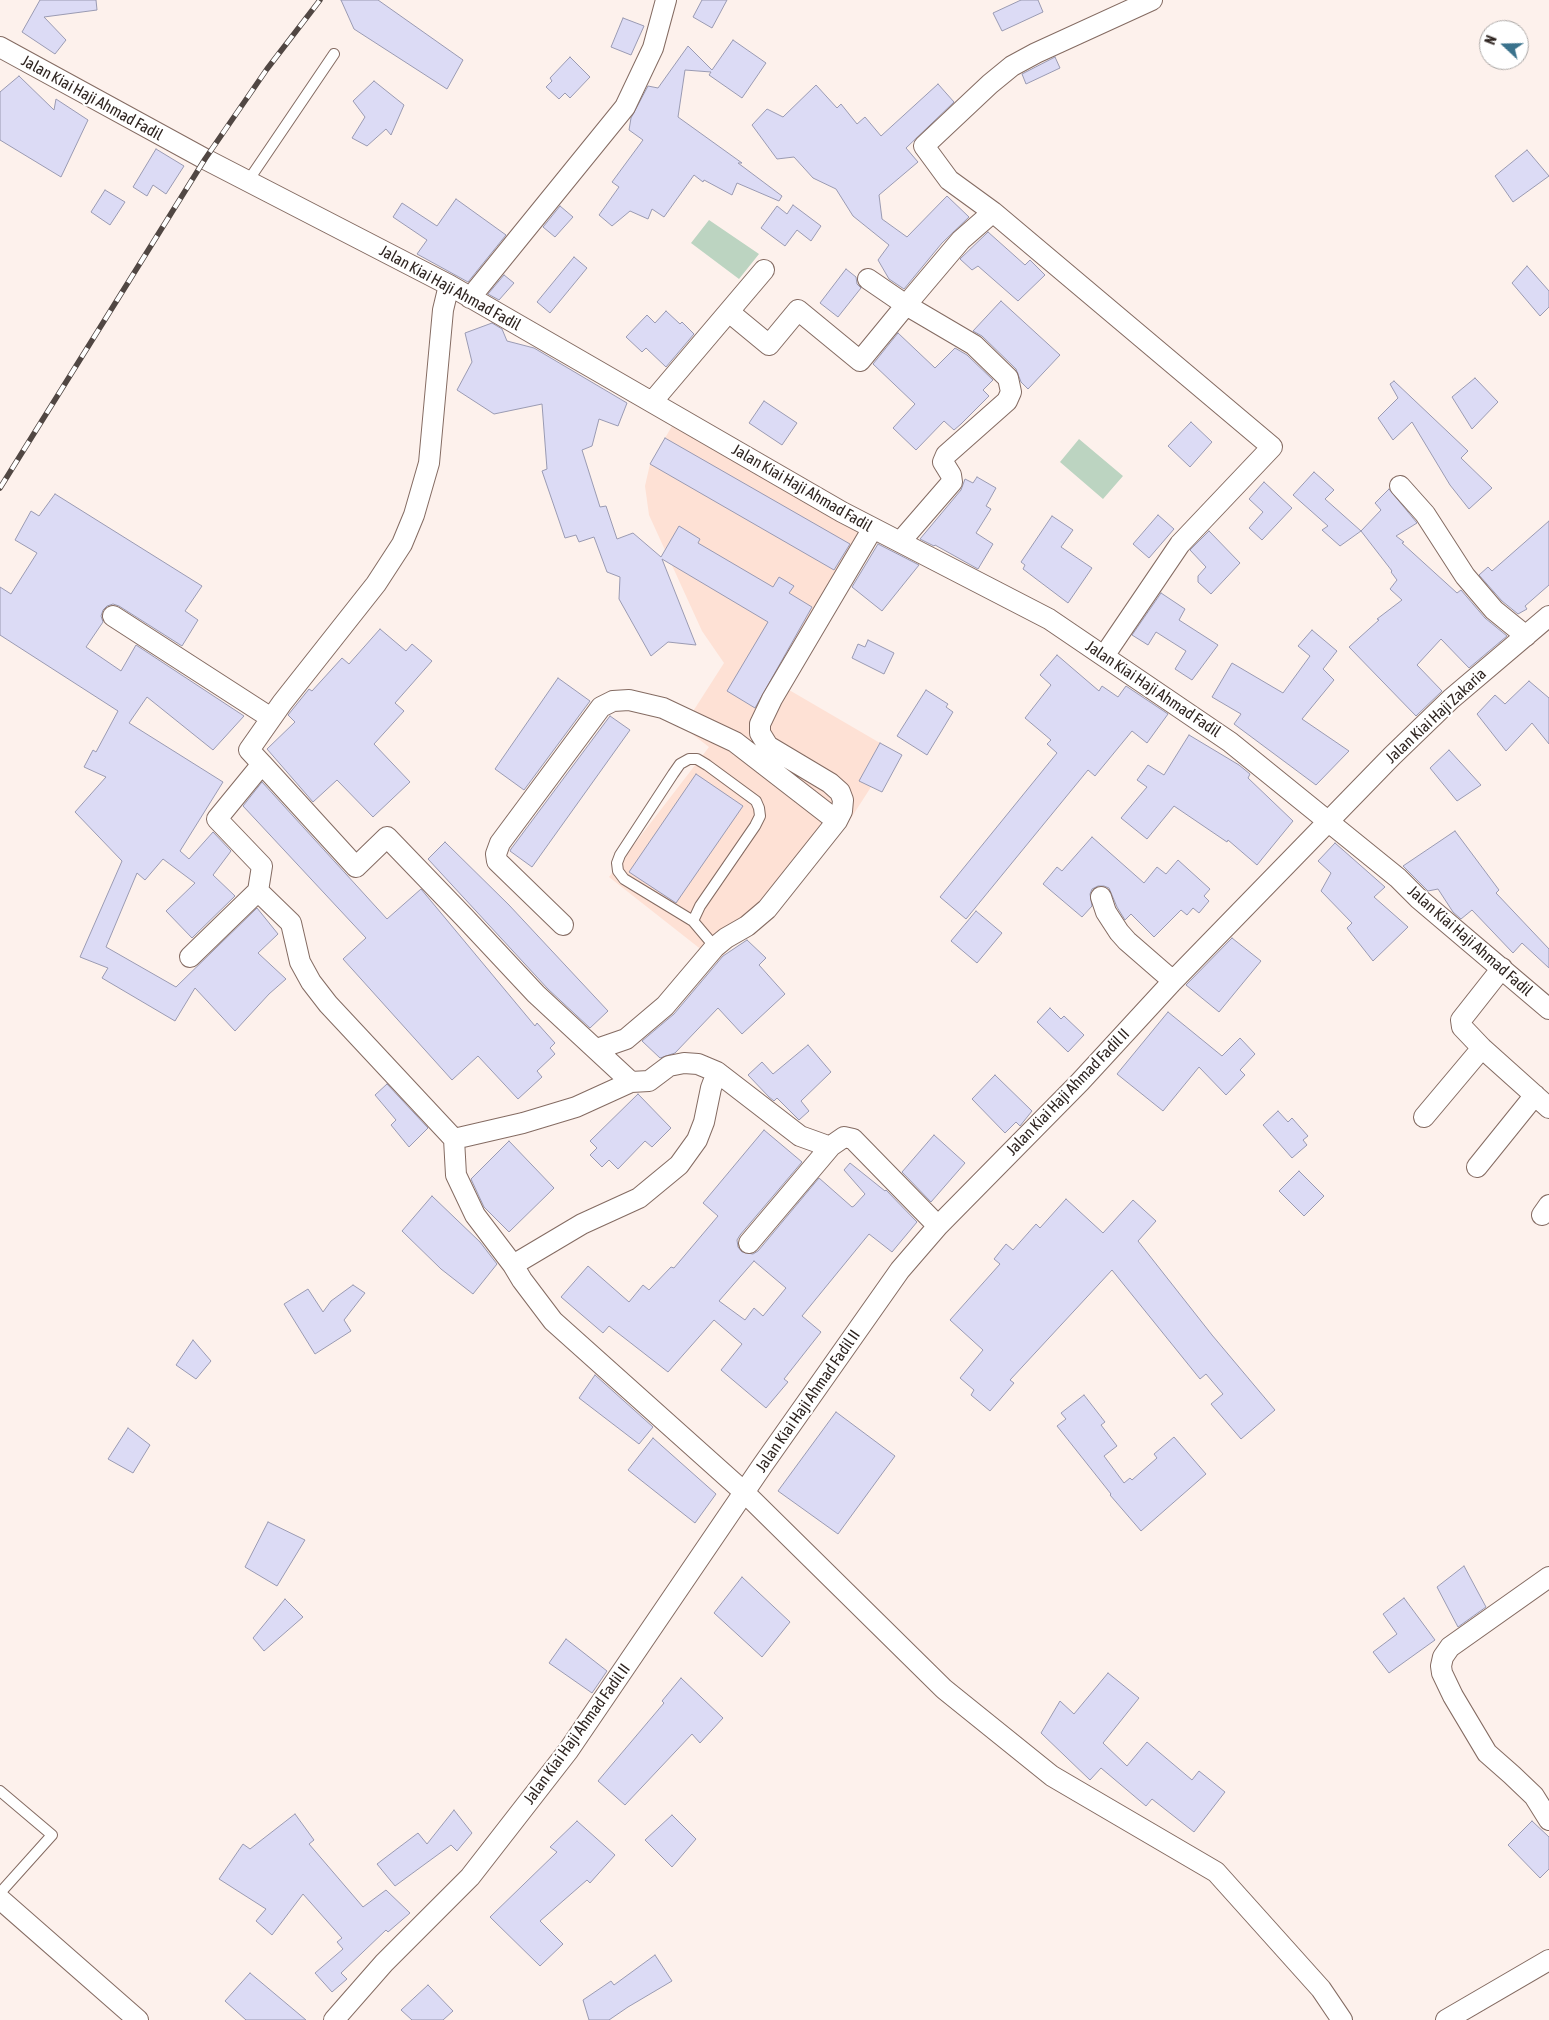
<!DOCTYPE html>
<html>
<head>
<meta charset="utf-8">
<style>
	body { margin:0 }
	#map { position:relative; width:1549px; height:2020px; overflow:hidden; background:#fdf1ec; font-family:"Asap Condensed",sans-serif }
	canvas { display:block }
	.north { position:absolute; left:1479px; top:20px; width:50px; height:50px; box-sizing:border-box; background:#fff; border:1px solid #aca8a6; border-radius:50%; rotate:291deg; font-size:14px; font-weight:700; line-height:20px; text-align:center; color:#2f2521 }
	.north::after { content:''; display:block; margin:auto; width:18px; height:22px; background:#3a728c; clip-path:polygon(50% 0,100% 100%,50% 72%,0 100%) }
</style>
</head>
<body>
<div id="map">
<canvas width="1549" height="2020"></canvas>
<div class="north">N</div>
</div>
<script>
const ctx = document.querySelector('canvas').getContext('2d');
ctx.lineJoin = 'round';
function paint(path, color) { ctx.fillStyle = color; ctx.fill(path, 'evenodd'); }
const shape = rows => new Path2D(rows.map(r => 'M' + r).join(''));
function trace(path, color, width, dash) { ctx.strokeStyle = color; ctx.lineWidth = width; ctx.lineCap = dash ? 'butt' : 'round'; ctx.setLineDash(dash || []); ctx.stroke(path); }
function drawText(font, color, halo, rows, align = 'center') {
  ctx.font = font + ' "Asap Condensed",sans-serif'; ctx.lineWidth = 4.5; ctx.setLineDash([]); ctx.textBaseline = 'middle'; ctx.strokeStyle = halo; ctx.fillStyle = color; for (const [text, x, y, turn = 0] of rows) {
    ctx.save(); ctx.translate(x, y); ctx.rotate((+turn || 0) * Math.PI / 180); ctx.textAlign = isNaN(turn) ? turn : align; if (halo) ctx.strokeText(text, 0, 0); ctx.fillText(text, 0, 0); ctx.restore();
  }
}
const built = shape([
	[672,426,876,543,838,596,784,687,880,743,860,780,871,787,844,829,780,906,732,946,717,962,609,877,709,747,683,727,724,663,702,631,649,515,645,486,650,464]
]);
const green = shape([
	[709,220,759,254,739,279,691,243],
	[1079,439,1123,476,1103,499,1060,462]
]);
const building = shape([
	[40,0,96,0,97,10,44,17,66,40,55,54,22,32,40,0],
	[341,0,378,0,463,60,447,89,354,29,341,0],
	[702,0,727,0,712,28,693,17,702,0],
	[1021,0,1038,0,1043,12,1002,31,993,13,1021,0],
	[623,18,644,26,631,55,611,47,623,18],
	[733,40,766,63,742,98,709,75,711,72,685,70,678,117,742,163,738,163,782,196,779,201,737,183,732,195,704,180,703,182,694,175,664,217,652,209,648,219,630,211,612,226,599,215,619,187,612,182,643,140,629,130,631,118,648,86,658,88,688,46,712,70,733,40],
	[570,57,590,77,570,98,565,93,559,99,546,87,552,81,550,78,570,57],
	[1055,57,1060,68,1026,84,1022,74,1055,57],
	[19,76,54,110,56,99,88,120,61,177,0,140,0,92,19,76],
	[374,81,404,105,391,135,386,129,367,146,352,138,365,117,353,101,374,81],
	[938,84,954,102,906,148,918,162,879,195,882,219,907,237,947,196,969,217,942,243,904,289,889,279,878,260,889,245,853,216,836,189,813,178,794,157,777,159,752,125,767,109,783,117,816,85,837,108,841,104,857,124,865,117,881,136,938,84],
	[156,149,184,166,166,194,153,185,147,196,133,187,156,149],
	[1527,150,1549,176,1513,202,1495,176,1527,150],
	[105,190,125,202,110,225,91,212,105,190],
	[456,199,506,235,468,282,417,254,427,240,393,217,402,203,437,226,456,199],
	[793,205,821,226,811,241,797,230,785,246,761,228,777,206,787,214,793,205],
	[560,206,573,217,555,237,543,227,560,206],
	[988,232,1025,265,1030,260,1045,275,1018,301,978,266,972,270,960,259,988,232],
	[574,257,587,268,550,313,537,302,574,257],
	[1527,266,1549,291,1549,307,1540,316,1512,283,1527,266],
	[846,269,856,277,857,284,861,288,838,317,820,303,846,269],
	[504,275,514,283,499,300,488,294,504,275],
	[1001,301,1060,355,1028,389,1021,382,1016,369,982,336,973,331,1001,301],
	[666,311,680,324,682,322,694,334,666,367,646,348,642,352,626,337,647,315,655,323,666,311],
	[492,323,502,329,507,341,534,348,627,403,618,426,599,419,592,446,582,450,600,507,606,506,617,539,633,533,661,557,679,526,700,539,698,543,773,587,779,577,794,586,789,593,812,607,755,708,727,691,768,622,662,559,696,645,668,642,651,656,619,599,620,577,607,572,594,537,579,542,576,535,565,538,542,471,547,469,542,404,494,414,457,390,472,362,465,333,492,323],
	[898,333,935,368,955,348,967,355,993,380,983,390,989,396,961,424,954,430,944,421,916,450,893,428,915,404,873,364,898,333],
	[1475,378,1498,402,1472,429,1452,397,1475,378],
	[1394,381,1468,451,1461,458,1492,488,1469,509,1450,485,1412,422,1393,440,1378,418,1398,398,1390,384,1394,381],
	[764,401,797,423,782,445,749,423,764,401],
	[1191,422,1212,442,1190,467,1168,446,1191,422],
	[665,438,850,544,834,570,650,464,665,438],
	[1314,472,1334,490,1325,499,1361,531,1340,546,1322,530,1328,526,1293,495,1314,472],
	[977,477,996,488,986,506,991,509,976,533,993,544,978,569,935,545,934,546,920,539,961,490,965,479,973,483,977,477],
	[1264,482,1292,508,1262,540,1249,528,1263,512,1249,499,1264,482],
	[1389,489,1417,523,1396,536,1404,542,1402,543,1457,593,1461,590,1485,618,1507,636,1469,668,1441,639,1417,665,1442,691,1416,716,1349,647,1379,620,1377,619,1402,600,1390,589,1397,580,1391,572,1392,571,1361,531,1381,510,1375,503,1389,489],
	[55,494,202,586,185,611,198,620,182,646,119,606,113,604,107,606,103,610,101,616,103,622,86,647,121,671,136,645,244,716,213,750,147,697,129,723,223,782,180,851,189,859,213,832,231,851,213,875,235,896,192,938,166,911,195,883,163,859,145,880,137,873,106,947,176,987,257,908,278,934,258,953,286,979,269,994,235,1031,195,988,175,1021,102,978,108,968,80,957,122,861,75,812,106,777,84,767,93,750,96,752,118,711,0,635,0,587,11,594,37,553,15,540,31,511,39,516,55,494],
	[1158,515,1174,529,1149,558,1133,544,1158,515],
	[1052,516,1073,530,1061,547,1092,568,1068,603,1023,569,1025,565,1021,562,1052,516],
	[1549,521,1549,585,1525,606,1527,609,1518,614,1502,601,1479,575,1488,567,1492,571,1549,521],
	[1209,531,1240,563,1211,594,1198,582,1198,576,1206,567,1190,550,1209,531],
	[878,544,919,565,882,611,852,587,878,544],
	[1161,593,1185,609,1179,620,1218,645,1192,680,1175,669,1186,651,1156,632,1148,645,1132,635,1161,593],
	[380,629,406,651,412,644,432,661,395,703,404,711,374,744,410,782,373,817,337,780,313,802,267,749,295,722,288,715,309,689,312,691,342,658,349,664,380,629],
	[1312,630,1337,651,1323,669,1334,680,1302,719,1349,751,1316,785,1234,724,1241,714,1212,697,1232,663,1283,693,1310,656,1298,646,1312,630],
	[868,640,894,653,884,674,852,658,858,644,865,647,868,640],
	[1057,655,1099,691,1102,686,1118,697,1126,686,1168,714,1147,743,1132,731,1095,776,1088,770,966,919,940,897,1057,753,1047,744,1051,740,1025,718,1051,685,1040,675,1057,655],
	[558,678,590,701,524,790,495,769,558,678],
	[1529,681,1549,698,1549,744,1532,723,1506,751,1477,714,1495,695,1505,704,1529,681],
	[926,690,948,704,946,707,953,712,927,755,897,736,926,690],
	[610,716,630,730,532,867,510,851,511,849,610,716],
	[1189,735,1239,765,1250,774,1248,778,1293,821,1257,865,1228,840,1227,842,1174,806,1147,839,1121,818,1147,787,1137,780,1148,765,1164,775,1189,735],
	[880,743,902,755,882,792,859,781,880,743],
	[1449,750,1481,785,1457,801,1430,768,1449,750],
	[696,774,743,806,676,903,629,872,696,774],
	[262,782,387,919,421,889,535,1026,537,1023,555,1043,550,1048,555,1054,537,1071,542,1077,518,1099,478,1056,452,1080,343,959,366,938,243,806,262,782],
	[1455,831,1499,890,1496,893,1549,949,1549,968,1522,943,1513,953,1472,910,1461,919,1453,912,1438,889,1428,891,1403,866,1455,831],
	[1092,837,1144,883,1157,867,1166,874,1178,860,1210,889,1204,896,1209,901,1199,913,1193,908,1187,915,1181,910,1154,937,1131,914,1125,920,1117,907,1109,888,1104,886,1098,886,1092,889,1090,894,1092,906,1082,917,1043,884,1057,867,1062,871,1092,837],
	[445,842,509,905,608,1011,590,1028,548,989,428,859,445,842],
	[1335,843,1385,887,1374,897,1408,927,1373,961,1347,928,1352,923,1321,891,1331,873,1318,861,1335,843],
	[976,911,1002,933,977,963,951,941,976,911],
	[1232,938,1261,961,1219,1012,1186,985,1232,938],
	[747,940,766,958,759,965,785,994,742,1034,718,1008,675,1053,660,1058,642,1041,674,1014,723,956,747,940],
	[1050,1008,1061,1019,1064,1016,1084,1035,1068,1052,1037,1022,1050,1008],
	[1168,1012,1222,1056,1240,1038,1255,1054,1240,1070,1245,1075,1226,1095,1199,1067,1163,1111,1117,1074,1168,1012],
	[808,1045,831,1072,801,1101,809,1111,799,1120,777,1098,774,1101,769,1097,748,1075,762,1062,773,1074,808,1045],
	[995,1075,1032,1111,1020,1126,1016,1122,1005,1133,972,1099,995,1075],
	[387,1084,428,1128,409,1147,391,1125,396,1120,375,1095,387,1084],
	[638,1094,671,1128,652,1147,645,1141,618,1169,609,1160,602,1167,590,1155,597,1148,590,1141,638,1094],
	[1278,1111,1288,1122,1292,1118,1308,1136,1303,1140,1307,1145,1292,1158,1263,1125,1278,1111],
	[764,1130,802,1162,740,1235,737,1240,738,1247,742,1252,753,1254,758,1251,819,1178,852,1207,854,1206,865,1194,844,1170,850,1163,885,1191,886,1190,917,1222,892,1252,869,1234,802,1316,821,1332,784,1379,788,1382,766,1408,721,1370,742,1344,714,1320,668,1372,609,1326,603,1333,561,1297,588,1266,629,1302,643,1285,649,1290,671,1267,674,1268,718,1216,703,1203,764,1130],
	[754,1261,786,1288,763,1316,754,1308,745,1320,719,1301,754,1261],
	[934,1135,965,1163,931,1202,902,1172,934,1135],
	[509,1141,554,1188,509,1232,484,1207,471,1179,509,1141],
	[1299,1171,1324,1196,1304,1216,1279,1191,1299,1171],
	[432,1196,480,1242,497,1264,473,1294,441,1269,402,1231,432,1196],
	[1066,1199,1103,1233,1133,1200,1156,1221,1138,1241,1212,1335,1275,1410,1241,1439,1211,1404,1223,1394,1206,1374,1200,1379,1112,1270,1010,1380,1014,1383,990,1411,971,1395,974,1390,960,1378,983,1350,950,1320,1000,1264,994,1259,1006,1244,1013,1250,1036,1224,1040,1228,1066,1199],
	[353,1285,365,1293,344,1320,351,1331,315,1354,284,1304,308,1289,323,1312,331,1301,353,1285],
	[193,1340,211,1361,196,1379,176,1365,193,1340],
	[595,1375,653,1427,639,1444,579,1398,595,1375],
	[1084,1395,1105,1422,1101,1425,1117,1446,1104,1456,1124,1483,1130,1478,1132,1480,1157,1458,1154,1454,1174,1437,1206,1474,1141,1531,1110,1495,1111,1494,1057,1426,1066,1419,1061,1413,1084,1395],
	[836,1412,895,1456,838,1534,778,1491,836,1412],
	[128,1428,150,1445,133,1473,108,1459,128,1428],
	[653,1438,716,1494,695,1523,628,1470,653,1438],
	[268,1522,305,1540,277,1586,245,1567,268,1522],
	[1464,1566,1486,1607,1458,1627,1437,1587,1464,1566],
	[742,1577,790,1622,762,1657,714,1613,742,1577],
	[1404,1598,1435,1640,1389,1673,1373,1652,1397,1634,1383,1614,1404,1598],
	[285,1599,303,1617,264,1651,253,1638,285,1599],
	[566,1639,607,1671,592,1693,549,1663,566,1639],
	[1108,1673,1139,1698,1103,1743,1127,1766,1147,1742,1192,1780,1199,1771,1225,1792,1194,1832,1152,1799,1146,1806,1101,1768,1090,1780,1041,1733,1060,1701,1074,1714,1108,1673],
	[681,1678,723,1718,700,1743,692,1734,625,1805,598,1781,664,1703,662,1701,681,1678],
	[454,1810,472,1833,457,1851,451,1845,395,1886,377,1864,418,1833,427,1844,454,1810],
	[295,1814,314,1840,309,1844,363,1907,386,1890,410,1913,388,1932,386,1930,341,1973,347,1979,332,1992,315,1973,343,1949,337,1942,342,1938,303,1894,272,1935,256,1921,266,1909,219,1879,243,1844,250,1849,295,1814],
	[672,1815,696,1839,672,1867,645,1840,672,1815],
	[577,1821,615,1855,590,1883,587,1880,540,1921,563,1944,540,1966,490,1917,557,1852,550,1847,577,1821],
	[1532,1821,1549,1837,1549,1869,1540,1878,1508,1845,1532,1821],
	[655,1955,672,1981,628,2007,609,2020,589,2020,583,2000,611,1981,614,1985,655,1955],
	[250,1973,306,2020,246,2020,225,2001,250,1973],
	[428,1985,453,2011,443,2020,412,2020,401,2010,428,1985]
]);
const lane = shape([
	[248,181,334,54],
	[693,921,624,879,618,871,617,863,620,855,673,774,680,764,689,759,697,759,707,765,756,801,759,808,760,816,755,826,700,906,693,921,715,947],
	[0,1791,52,1835,0,1893]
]);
const street = shape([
	[0,47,205,159,449,285,842,512,1049,619,1230,742,1398,878,1418,898,1549,1009],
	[470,298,625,107,653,48,666,0],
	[729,312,769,345,798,310,860,361,906,305,868,279],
	[652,402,764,270],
	[1400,486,1425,514,1465,576,1494,610,1526,636],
	[900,542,952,482,951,475,943,462,946,455,1007,401,1011,392,1008,378,974,345,906,305,961,240,993,212],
	[113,616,271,718],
	[1104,656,1180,544,1272,447,993,212,949,180,924,146,990,84,1012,66,1036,53,1152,0],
	[262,764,356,867,387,837,464,917,536,994,631,1082,649,1081,669,1066,684,1063,698,1064,717,1072,800,1136,825,1145,831,1146,844,1137,853,1139,938,1226],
	[258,891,291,923,300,962,311,982,328,1004,454,1139,456,1175,475,1215,513,1265,522,1280,553,1321,744,1492,944,1689,1052,1776,1216,1872,1321,1989,1342,2020],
	[1101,897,1106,912,1119,932,1127,941,1173,981],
	[563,925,497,861,496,854,500,843,601,707,613,701,629,700,663,708,735,742,837,821],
	[190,957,258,891,262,866,217,819,262,764,249,750,282,703,376,584,402,544,414,515,429,463,443,310,449,285],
	[1502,968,1461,1020,1462,1027,1482,1048,1549,1108],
	[597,1049,626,1039,665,1006,715,947,726,938,747,926,767,909,837,821,842,811,843,800,840,792,830,783,768,746,760,733,760,724,772,699,873,528],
	[1424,1117,1482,1048],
	[454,1139,523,1123,576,1107,631,1082],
	[1477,1167,1535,1095],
	[1542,1215,1549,1205],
	[749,1243,831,1146],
	[513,1265,582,1224,639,1198,679,1165,697,1140,704,1122,711,1088,717,1072],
	[1549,1577,1450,1647,1443,1657,1441,1666,1442,1673,1453,1696,1487,1753,1512,1775,1534,1796,1549,1820],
	[0,1899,138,2020],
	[334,2020,384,1963,470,1877,568,1751,762,1466,900,1270,938,1226,1080,1082,1173,981,1392,756,1451,699,1549,616],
	[1446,2020,1549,1960]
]);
const rail = shape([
	[0,488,205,159,267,69,320,0]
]);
const streetNames = [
	["Jalan Kiai Haji Ahmad Fadil",92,98,29],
	["Jalan Kiai Haji Ahmad Fadil",450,288,29],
	["Jalan Kiai Haji Ahmad Fadil",802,488,30],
	["Jalan Kiai Haji Ahmad Fadil",1153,689,34],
	["Jalan Kiai Haji Zakaria",1436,716,-43],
	["Jalan Kiai Haji Ahmad Fadil",1470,941,41],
	["Jalan Kiai Haji Ahmad Fadil II",1068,1092,-46],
	["Jalan Kiai Haji Ahmad Fadil II",808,1401,-55],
	["Jalan Kiai Haji Ahmad Fadil II",577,1734,-54]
];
paint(built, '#fee1d5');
paint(green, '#bcd4c1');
paint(building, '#dcdbf5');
trace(building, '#9a9ab2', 1);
trace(lane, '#846b62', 12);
trace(street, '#846b62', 22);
trace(lane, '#fff', 10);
trace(street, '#fff', 20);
trace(rail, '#514743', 5.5);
trace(rail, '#fff', 4, [11]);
drawText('16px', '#2f2521', '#fff', streetNames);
</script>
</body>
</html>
